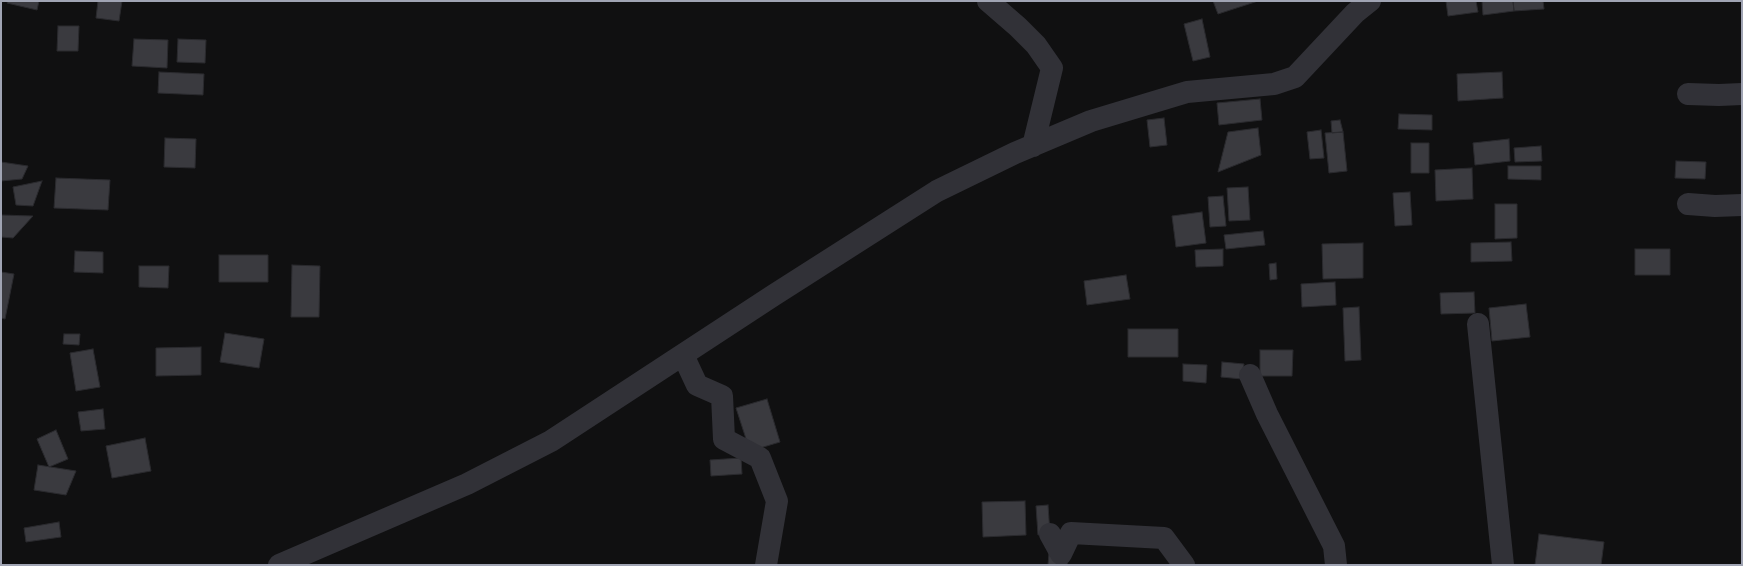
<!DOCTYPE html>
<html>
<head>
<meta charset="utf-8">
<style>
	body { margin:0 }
	#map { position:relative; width:1743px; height:566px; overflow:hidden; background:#101011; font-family:"Work Sans",sans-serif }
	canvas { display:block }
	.frame { position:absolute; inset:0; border:2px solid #a0a4b3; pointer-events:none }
</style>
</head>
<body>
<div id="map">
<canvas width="1743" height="566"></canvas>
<div class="frame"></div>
</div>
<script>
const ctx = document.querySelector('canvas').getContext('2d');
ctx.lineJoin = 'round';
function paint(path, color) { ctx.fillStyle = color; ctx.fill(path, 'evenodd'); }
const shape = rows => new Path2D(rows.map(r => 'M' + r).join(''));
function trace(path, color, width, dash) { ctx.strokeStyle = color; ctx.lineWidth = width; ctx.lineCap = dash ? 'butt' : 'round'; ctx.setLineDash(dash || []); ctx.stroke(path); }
const building = shape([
	[8,1,39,1,37,10,7,3,8,1],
	[98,1,122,1,119,21,96,18,98,1],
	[1213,1,1258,1,1218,14,1213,1],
	[1446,1,1476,1,1478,12,1448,16,1446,1],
	[1482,1,1513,1,1514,11,1483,15,1482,1],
	[1513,1,1543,1,1544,9,1514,11,1513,1],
	[1202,19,1210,57,1193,61,1184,24,1202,19],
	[58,26,79,26,78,51,57,51,58,26],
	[134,39,168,40,167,68,132,66,134,39],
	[178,39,206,40,205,63,177,62,178,39],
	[159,72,204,74,203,95,158,93,159,72],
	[1502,72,1503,98,1458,101,1457,74,1502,72],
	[1260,99,1262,120,1219,125,1217,103,1260,99],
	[1399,114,1432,115,1432,130,1398,129,1399,114],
	[1164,118,1167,145,1150,147,1147,120,1164,118],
	[1340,120,1343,132,1332,133,1331,121,1340,120],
	[1258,128,1261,155,1218,172,1228,132,1258,128],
	[1321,130,1324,158,1310,159,1307,132,1321,130],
	[1343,132,1347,171,1329,173,1325,133,1343,132],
	[165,138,196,139,195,168,164,167,165,138],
	[1509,139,1510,161,1475,165,1473,143,1509,139],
	[1411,143,1429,143,1429,173,1411,173,1411,143],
	[1541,146,1542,161,1515,162,1514,148,1541,146],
	[1676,161,1706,162,1705,179,1675,178,1676,161],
	[1,162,28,166,22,179,1,181,1,162],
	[1508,166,1541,166,1541,180,1508,179,1508,166],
	[1472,168,1473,199,1436,201,1435,170,1472,168],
	[56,178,110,180,108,210,54,208,56,178],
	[42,181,33,206,16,205,13,187,42,181],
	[1248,187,1250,220,1229,221,1227,188,1248,187],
	[1410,192,1412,225,1395,226,1393,193,1410,192],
	[1223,196,1226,226,1210,227,1208,197,1223,196],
	[1495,204,1517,204,1517,238,1495,239,1495,204],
	[1202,212,1206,243,1176,247,1172,216,1202,212],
	[1,215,33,216,13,238,1,237,1,215],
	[1263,231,1265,245,1226,249,1224,235,1263,231],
	[1511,242,1512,261,1471,262,1471,243,1511,242],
	[1363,243,1363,278,1323,279,1322,244,1363,243],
	[1223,249,1223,266,1196,267,1195,250,1223,249],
	[1635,249,1670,249,1670,275,1635,275,1635,249],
	[75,251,103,252,103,273,74,272,75,251],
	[219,255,268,255,268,282,219,282,219,255],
	[1276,263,1277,279,1270,280,1269,264,1276,263],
	[292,265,320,266,319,317,291,317,292,265],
	[139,266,169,266,168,288,139,287,139,266],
	[1,272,14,274,5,319,1,318,1,272],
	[1126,275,1130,299,1087,305,1084,281,1126,275],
	[1335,282,1336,305,1302,307,1301,284,1335,282],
	[1474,292,1475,313,1441,314,1440,293,1474,292],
	[1526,304,1530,337,1492,341,1489,308,1526,304],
	[1359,307,1361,360,1345,361,1343,308,1359,307],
	[1128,329,1178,329,1178,357,1128,357,1128,329],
	[225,333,264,339,259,368,220,362,225,333],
	[64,334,80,334,79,345,63,344,64,334],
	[201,347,201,375,156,376,156,348,201,347],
	[93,349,100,387,76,391,70,353,93,349],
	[1260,350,1293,350,1292,376,1260,376,1260,350],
	[1222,362,1244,364,1242,379,1221,377,1222,362],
	[1183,364,1207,365,1206,383,1183,381,1183,364],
	[767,399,780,442,750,451,736,408,767,399],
	[103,409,105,429,81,431,78,412,103,409],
	[56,430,68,459,49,467,37,439,56,430],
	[145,438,151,471,112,478,106,446,145,438],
	[741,458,742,474,711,476,710,460,741,458],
	[38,465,76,471,66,495,34,490,38,465],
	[1025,501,1026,535,983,537,982,502,1025,501],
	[1048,505,1050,534,1038,535,1036,506,1048,505],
	[59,522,61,537,26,542,24,528,59,522],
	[1539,534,1604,542,1601,565,1535,565,1539,534],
	[1049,553,1068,554,1067,565,1048,565,1049,553]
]);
const minor = shape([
	[988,1,1018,27,1036,45,1052,68,1033,146],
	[1688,94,1719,95,1742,94],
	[1688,204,1715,206,1742,205],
	[1478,324,1503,565],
	[683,355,697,385,722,396,724,439,760,458,777,501,766,565],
	[1250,375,1267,414,1334,546,1336,565],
	[1050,534,1061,554,1071,533,1164,538,1184,565],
	[279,565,467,484,551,441,774,295,937,191,1015,153,1091,121,1187,92,1274,84,1295,77,1355,13,1370,1]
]);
paint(building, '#3a3a3f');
trace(building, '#2a2a2e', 1);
trace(minor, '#313137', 22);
</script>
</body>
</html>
